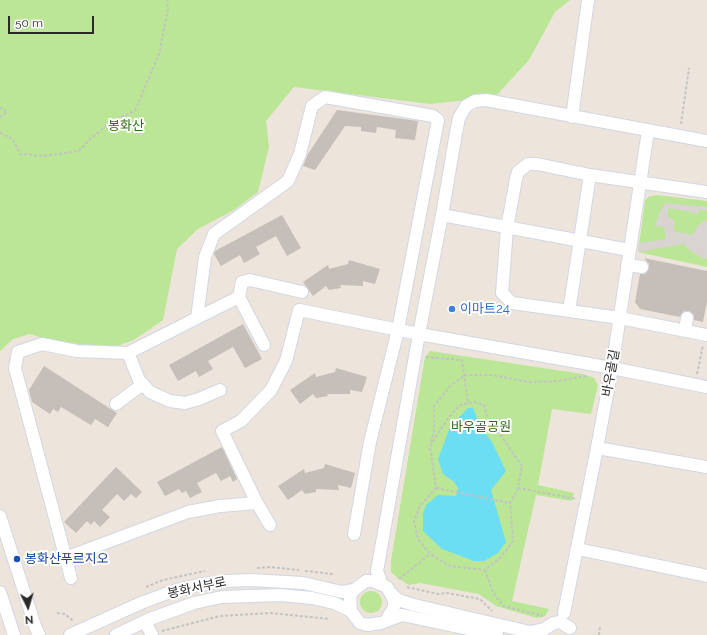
<!DOCTYPE html>
<html>
<head>
<meta charset="utf-8">
<style>
	body { margin:0 }
	#map { position:relative; width:707px; height:635px; overflow:hidden; background:#ede4dc; font-family:Raleway,sans-serif }
	canvas { display:block }
	.north { position:absolute; left:8px; top:587px; width:40px; height:40px; -webkit-text-stroke:3px #fff; paint-order:stroke; rotate:175deg; font-size:11px; font-weight:700; line-height:16px; text-align:center; color:#2a2a2a }
	.north::after { content:''; display:block; margin:auto; width:14px; height:18px; background:#2a2a2a; clip-path:polygon(50% 0,100% 100%,50% 72%,0 100%) }
	.scale { position:absolute; left:8px; top:16px; width:86px; height:18px; box-sizing:border-box; border:2px solid #2a2a2a; border-top:0; padding-left:5px; font-size:12px; line-height:14px; white-space:nowrap; color:#2a2a2a; -webkit-text-stroke:3px #fff; paint-order:stroke }
</style>
</head>
<body>
<div id="map">
<canvas width="707" height="635"></canvas>
<div class="north">N</div>
<div class="scale">50 m</div>
</div>
<script>
const ctx = document.querySelector('canvas').getContext('2d');
ctx.lineJoin = 'round';
function paint(path, color) { ctx.fillStyle = color; ctx.fill(path, 'evenodd'); }
const shape = rows => new Path2D(rows.map(r => 'M' + r).join(''));
function trace(path, color, width, dash) { ctx.strokeStyle = color; ctx.lineWidth = width; ctx.lineCap = dash ? 'butt' : 'round'; ctx.setLineDash(dash || []); ctx.stroke(path); }
function drawText(font, color, halo, rows, align = 'center') {
  ctx.font = font + ' Raleway,"Noto Sans KR",sans-serif'; ctx.lineWidth = 4; ctx.setLineDash([]); ctx.textBaseline = 'middle'; ctx.strokeStyle = halo; ctx.fillStyle = color; for (const [text, x, y, turn = 0] of rows) {
    ctx.save(); ctx.translate(x, y); ctx.rotate((+turn || 0) * Math.PI / 180); ctx.textAlign = isNaN(turn) ? turn : align; if (halo) ctx.strokeText(text, 0, 0); ctx.fillText(text, 0, 0); ctx.restore();
  }
}
const green = shape([
	[0,0,570,0,555,12,529,60,495,97,430,104,294,87,266,121,269,147,258,192,234,210,198,229,177,249,163,320,134,340,114,347,82,345,46,339,30,334,13,339,0,351],
	[657,195,707,201,707,267,638,252,645,201,648,197],
	[430,351,583,374,594,378,598,385,591,414,552,409,538,485,574,493,572,501,536,495,512,601,549,609,545,616,537,618,496,606,479,594,468,592,420,583,409,585,399,579,391,572,391,561,425,357],
	'360 602a11 11 0 1 1 22 0a11 11 0 1 1-22 0Z'
]);
const plaza = shape([
	[666,203,707,207,707,211,699,210,699,214,669,208,667,216,674,220,674,231,692,235,699,224,707,220,707,259,703,259,698,255,694,254,684,244,638,252,639,243,666,239,664,227,655,226,661,209]
]);
const water = shape([
	[468,408,473,408,482,429,492,442,506,471,491,490,506,542,498,553,484,561,474,561,442,549,423,531,423,514,426,505,438,495,456,496,458,488,454,482,443,474,438,459,450,427]
]);
const building = shape([
	[337,110,418,121,415,140,395,138,396,130,377,127,376,133,361,131,361,127,345,126,315,170,303,166,308,154],
	[282,215,301,248,287,256,276,236,256,247,260,254,244,263,240,255,221,266,214,254,215,251],
	[644,258,707,271,707,301,703,322,694,320,694,315,689,311,684,311,680,317,640,309,635,302,640,274,645,274,649,268,649,264],
	[349,260,380,269,375,284,363,281,363,286,340,285,341,288,329,290,326,286,313,296,303,282,328,265,329,269,348,264],
	[243,324,262,359,245,368,233,347,208,361,213,369,199,377,196,371,178,381,169,365],
	[44,366,117,413,108,427,95,419,91,425,61,407,58,412,53,409,50,414,32,402,29,390],
	[336,368,367,377,362,392,350,390,350,394,327,394,328,396,316,398,313,394,300,404,290,390,315,373,316,377,335,372],
	[222,447,237,479,233,482,230,476,221,481,216,473,197,483,202,492,190,498,186,491,182,493,179,489,165,496,157,482],
	[325,464,355,473,351,488,338,485,339,490,316,489,316,492,305,494,302,490,288,500,278,486,304,469,305,473,324,468],
	[116,467,142,492,136,498,131,494,124,501,117,494,102,510,110,517,100,527,94,521,91,525,87,521,76,533,64,522]
]);
const path = shape([
	[0,107,7,112,0,117],
	[681,124,689,68],
	[0,133,13,139,20,154,44,156,79,151,90,139,114,120,135,111,159,54,168,9,167,0],
	[426,357,462,360,468,403],
	[697,374,703,345],
	[474,402,484,405,486,414,522,466,518,488,510,503,513,541,501,557,485,570,450,566,430,554,418,539,414,522,420,506,436,488,430,446,449,417,460,405,474,402],
	[431,442,434,432,434,406,450,386,465,375,491,375,530,382,558,381,587,376],
	[436,488,510,503],
	[518,488,577,499],
	[257,568,270,567,299,570],
	[485,570,493,592,503,606,543,616],
	[305,571,333,574],
	[399,579,430,554],
	[146,587,163,580,205,571],
	[407,587,438,594,447,593,480,599,492,611],
	[57,613,65,614,73,621],
	[162,631,220,616,271,613,329,619],
	[599,635,600,626]
]);
const minor = shape([
	[572,117,588,0],
	[707,192,590,175,537,164,528,164,518,172,516,179,507,228,502,293,512,303,620,318,707,335],
	[442,215,629,250],
	[627,265,642,267],
	[239,297,242,282,250,280,302,292],
	[569,311,590,175],
	[197,318,239,297,264,345],
	[685,330,687,318],
	[128,353,139,380,150,392,170,401,185,403,199,399,220,390],
	[116,404,143,384],
	[597,448,707,467],
	[0,516,35,626,39,635],
	[270,525,257,503,222,431,241,421,271,390,286,361,299,310,419,334,612,368,707,387],
	[578,549,707,576],
	[65,558,188,512,220,506,257,503],
	[71,578,15,368,18,352,42,344,77,351,128,353,197,318,205,257,214,234,288,181,300,154,312,106,325,97,433,116,438,120,398,330,370,442,354,534],
	[381,583,377,571,419,334,442,215,456,133,459,118,466,106,475,101,486,100,707,141],
	[0,592,14,635],
	[391,593,398,600,414,605,530,632,544,629],
	[564,613,597,448,612,368,648,131],
	[387,619,394,607,394,600,387,587,373,581,366,581,354,590,350,596,351,611,360,623,367,625,381,623,402,615,497,635],
	[145,622,152,635],
	[70,635,141,603,176,590,198,585,226,581,251,580,303,583,342,592,354,590],
	[116,635,150,619,194,603,222,597,281,595,312,598,334,603,351,611],
	[540,635,544,629,554,623,560,622,570,628]
]);
const markers = [
	[452,309,4,"#3f7fe0"],
	[17,559,4,"#1a4fb4"]
];
const parkNames = [
	["봉화산",126,126],
	["바우골공원",481,427]
];
const shopNames = [
	["이마트24",460,309]
];
const streetNames = [
	["바우골길",611,373,-80],
	["봉화서부로",197,588,-12]
];
const transitNames = [
	["봉화산푸르지오",25,559]
];
paint(green, '#bae696');
paint(plaza, '#d9d4cf');
paint(water, '#6bdef3');
paint(building, '#c5beb9');
trace(minor, '#d1d7e4', 14);
trace(path, '#c3c3c3', 2, [3, 2]);
trace(minor, '#fff', 12);
for (const [x, y, r, color] of markers) { const dot = new Path2D(); dot.arc(x, y, r, 0, 2 * Math.PI); ctx.fillStyle = color; ctx.fill(dot); trace(dot, '#fff', 1.5); }
drawText('13px', '#326b17', '#fff', parkNames);
drawText('13px', '#366cbe', '#fff', shopNames, 'left');
drawText('13px', '#2a2a2a', '#fff', streetNames);
drawText('13px', '#164399', '#fff', transitNames, 'left');
</script>
</body>
</html>
